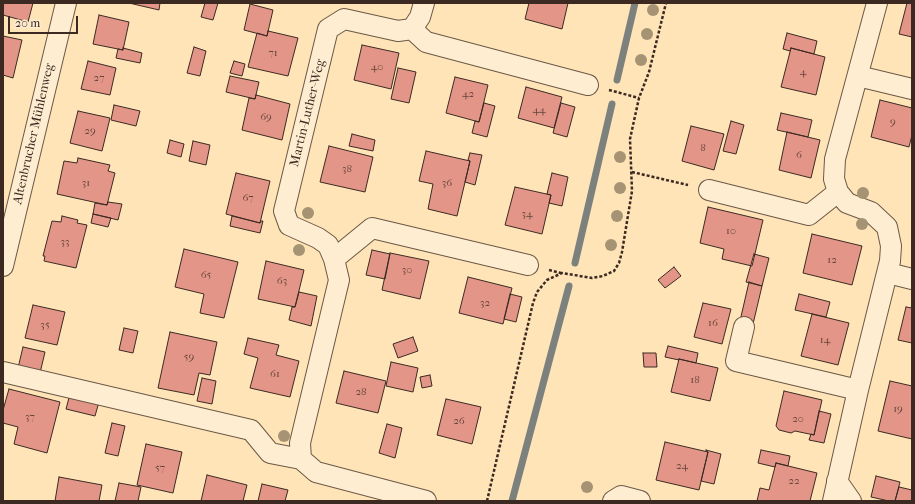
<!DOCTYPE html>
<html>
<head>
<meta charset="utf-8">
<style>
	body { margin:0 }
	#map { position:relative; width:915px; height:504px; overflow:hidden; background:#fee4b7; font-family:"IM FELL French Canon",serif }
	canvas { display:block }
	.frame { position:absolute; inset:0; border:4px solid #3c2a22; pointer-events:none }
	.scale { position:absolute; left:8px; top:16px; width:70px; height:18px; box-sizing:border-box; border:2px solid #3c2a22; border-top:0; padding-left:5px; font-size:12px; line-height:14px; white-space:nowrap; color:#3c2a22; -webkit-text-stroke:3px #feedd0; paint-order:stroke }
</style>
</head>
<body>
<div id="map">
<canvas width="915" height="504"></canvas>
<div class="frame"></div>
<div class="scale">20 m</div>
</div>
<script>
const ctx = document.querySelector('canvas').getContext('2d');
ctx.lineJoin = 'round';
const shape = rows => new Path2D(rows.map(r => 'M' + r).join(''));
function trace(path, color, width, dash) { ctx.strokeStyle = color; ctx.lineWidth = width; ctx.lineCap = dash ? 'butt' : 'round'; ctx.setLineDash(dash || []); ctx.stroke(path); }
function paint(path, color) { ctx.fillStyle = color; ctx.fill(path, 'evenodd'); }
function drawText(font, color, halo, rows, align = 'center') {
  ctx.font = font + ' "IM FELL French Canon",serif'; ctx.lineWidth = 3; ctx.setLineDash([]); ctx.textBaseline = 'middle'; ctx.strokeStyle = halo; ctx.fillStyle = color; for (const [text, x, y, turn = 0] of rows) {
    ctx.save(); ctx.translate(x, y); ctx.rotate((+turn || 0) * Math.PI / 180); ctx.textAlign = isNaN(turn) ? turn : align; if (halo) ctx.strokeText(text, 0, 0); ctx.fillText(text, 0, 0); ctx.restore();
  }
}
const stream = shape([
	[617,80,635,3],
	[575,263,612,104],
	[512,501,569,286]
]);
const building = shape([
	[3,3,33,3,28,22,3,15,3,3],
	[129,3,160,3,159,10,129,3],
	[205,3,218,3,213,20,201,17,205,3],
	[529,3,568,3,562,29,525,19,529,3],
	[907,3,912,3,912,37,899,34,907,3],
	[250,4,273,10,267,36,244,30,250,4],
	[99,15,129,22,123,50,93,44,99,15],
	[268,31,298,38,288,76,248,67,257,33,267,36,268,31],
	[787,33,817,41,814,54,791,48,790,51,783,49,787,33],
	[3,36,22,40,13,78,3,75,3,36],
	[362,45,399,53,391,89,354,80,362,45],
	[194,47,206,51,200,76,187,73,194,47],
	[123,48,142,53,140,63,116,58,118,49,123,50,123,48],
	[791,48,825,57,816,95,781,87,791,48],
	[88,61,116,68,110,95,81,89,88,61],
	[234,61,245,64,242,76,230,73,234,61],
	[398,68,416,72,409,103,391,99,398,68],
	[230,76,259,82,255,99,226,92,230,76],
	[455,77,488,85,479,122,446,113,455,77],
	[526,87,562,97,554,128,518,118,526,87],
	[256,95,290,104,282,140,242,130,249,98,255,99,256,95],
	[880,100,912,108,912,135,909,147,871,137,880,100],
	[484,103,495,106,487,137,472,133,475,121,479,122,484,103],
	[561,103,575,107,567,137,553,133,561,103],
	[114,105,140,111,136,126,111,120,114,105],
	[78,111,110,118,102,151,70,143,78,111],
	[781,113,812,120,808,137,777,130,781,113],
	[731,121,744,125,736,154,723,151,731,121],
	[691,126,724,134,714,170,682,161,691,126],
	[787,132,820,140,811,178,779,170,787,132],
	[352,134,375,140,373,151,349,146,352,134],
	[170,140,184,144,181,157,167,153,170,140],
	[193,141,210,145,206,165,189,161,193,141],
	[329,146,373,157,365,192,320,182,329,146],
	[426,151,470,161,457,216,428,209,433,184,419,181,426,151],
	[470,153,482,155,475,185,465,182,470,161,468,160,470,153],
	[78,158,110,165,108,171,115,173,107,205,57,194,64,161,77,163,78,158],
	[236,173,270,181,260,223,226,214,236,173],
	[552,173,568,177,562,206,549,203,551,195,547,194,552,173],
	[515,187,551,195,542,234,505,225,515,187],
	[108,202,122,204,118,220,93,214,95,203,107,205,108,202],
	[708,207,763,220,752,266,722,259,724,249,700,243,708,207],
	[93,214,111,218,108,227,91,223,93,214],
	[62,216,78,220,77,223,87,225,76,268,44,261,45,256,43,256,52,221,61,222,62,216],
	[232,216,260,223,261,221,263,221,260,233,230,226,232,216],
	[812,234,862,246,852,285,803,273,812,234],
	[184,249,238,262,224,318,200,313,204,294,175,287,184,249],
	[372,250,390,254,385,279,366,275,372,250],
	[390,253,429,261,420,299,382,290,390,253],
	[754,254,769,258,762,286,746,282,754,254],
	[266,261,304,270,295,307,258,299,266,261],
	[674,267,681,276,665,288,658,280,674,267],
	[468,277,512,288,503,324,459,313,468,277],
	[749,282,762,286,753,324,740,321,749,282],
	[299,292,317,296,311,326,289,320,292,307,295,307,299,292],
	[510,294,522,297,516,322,504,319,510,294],
	[799,294,830,302,826,317,795,310,799,294],
	[703,303,731,309,722,344,694,337,703,303],
	[33,305,65,312,57,345,25,338,33,305],
	[906,307,912,308,912,343,898,340,906,307],
	[812,314,849,323,838,365,801,356,812,314],
	[124,328,138,331,133,353,119,350,124,328],
	[170,332,217,342,210,375,199,373,194,395,158,388,170,332],
	[413,337,418,351,398,358,393,344,413,337],
	[248,338,279,345,276,355,299,361,290,397,250,388,258,358,244,354,248,338],
	[668,346,698,353,696,363,679,359,679,360,665,357,668,346],
	[23,347,45,352,40,373,18,368,23,347],
	[643,353,656,353,657,367,644,367,643,353],
	[679,359,718,368,710,401,671,392,679,359],
	[391,362,418,368,413,392,386,386,391,362],
	[344,371,386,381,378,413,336,403,344,371],
	[430,375,432,386,422,388,420,377,430,375],
	[202,378,216,381,212,404,197,401,202,378],
	[890,381,912,386,912,439,878,431,890,381],
	[9,389,60,402,47,453,14,444,18,427,3,423,3,410,9,389],
	[784,391,822,400,814,435,795,431,791,433,779,430,776,426,784,391],
	[70,394,99,402,95,416,66,409,70,394],
	[446,399,481,407,472,444,437,435,446,399],
	[819,411,831,414,824,443,809,440,811,434,814,435,819,411],
	[112,423,125,426,118,456,105,453,112,423],
	[387,424,402,428,395,458,379,453,387,424],
	[665,442,708,452,699,490,656,480,665,442],
	[146,444,182,452,173,493,137,485,146,444],
	[706,450,721,454,714,484,701,481,708,452,706,451,706,450],
	[761,450,790,456,788,466,776,463,775,467,758,463,761,450],
	[776,463,817,473,810,501,757,501,760,488,769,490,776,463],
	[207,475,247,485,243,501,201,501,207,475],
	[876,476,900,482,895,501,889,501,871,497,876,476],
	[59,477,102,485,99,501,55,501,59,477],
	[119,483,141,487,138,501,115,501,119,483],
	[262,484,288,490,285,501,258,501,262,484],
	[899,487,912,490,912,501,895,501,899,487]
]);
const path = shape([
	[609,90,639,98],
	[632,172,688,185],
	[549,270,561,273],
	[487,501,533,303,537,292,547,280,562,273,592,278,603,276,614,271,619,263,622,252,632,191,630,139,639,98,649,72,666,3]
]);
const minor = shape([
	[424,3,420,17,412,29,398,31,344,19,328,29,284,211,289,225,318,238,328,245,334,259,339,280,300,443,301,459,316,472,426,501],
	[412,29,426,42,588,85],
	[858,76,912,89],
	[709,190,809,215,838,192],
	[334,259,372,228,528,265],
	[3,266,66,3],
	[888,273,912,279],
	[744,327,736,361,858,390],
	[3,372,251,430,270,453,301,459],
	[837,481,851,501],
	[613,501,621,496,640,501],
	[833,501,858,390,890,261,891,246,887,227,871,212,847,203,838,192,834,179,835,159,877,3]
]);
const trees = [
	[653,10],
	[647,34],
	[641,60],
	[620,157],
	[620,188],
	[863,193],
	[308,213],
	[617,216],
	[862,224],
	[611,245],
	[299,250],
	[284,436],
	[587,487]
];
const numberNames = [
	["71",273,53],
	["40",377,67],
	["4",803,72],
	["27",99,78],
	["42",468,94],
	["44",539,110],
	["69",266,117],
	["9",893,122],
	["29",90,131],
	["8",703,148],
	["6",799,155],
	["38",347,169],
	["31",86,183],
	["36",447,183],
	["67",248,198],
	["34",527,214],
	["10",731,231],
	["33",65,242],
	["12",832,260],
	["30",407,270],
	["65",206,275],
	["63",282,281],
	["32",485,303],
	["16",713,323],
	["35",45,325],
	["14",825,340],
	["59",189,357],
	["61",275,374],
	["18",695,380],
	["28",361,392],
	["19",898,409],
	["37",30,417],
	["20",798,419],
	["26",459,421],
	["24",682,466],
	["57",160,468],
	["22",794,481]
];
const streetNames = [
	["Martin-Luther-Weg",308,113,-76],
	["Altenbrucher Mühlenweg",34,134,-77]
];
trace(stream, '#7c817e', 7);
paint(building, '#e39587');
trace(building, '#3c2a22', 1);
trace(minor, '#6c5847', 22);
trace(path, '#3c2a22', 2.5, [3, 2]);
trace(minor, '#feedd0', 20);
ctx.fillStyle = '#a59374';
for (const [x, y] of trees) { ctx.beginPath(); ctx.arc(x, y, 6, 0, 2 * Math.PI); ctx.fill(); }
drawText('11px', '#66453b', null, numberNames);
drawText('13px', '#3c2a22', '#feedd0', streetNames);
</script>
</body>
</html>
